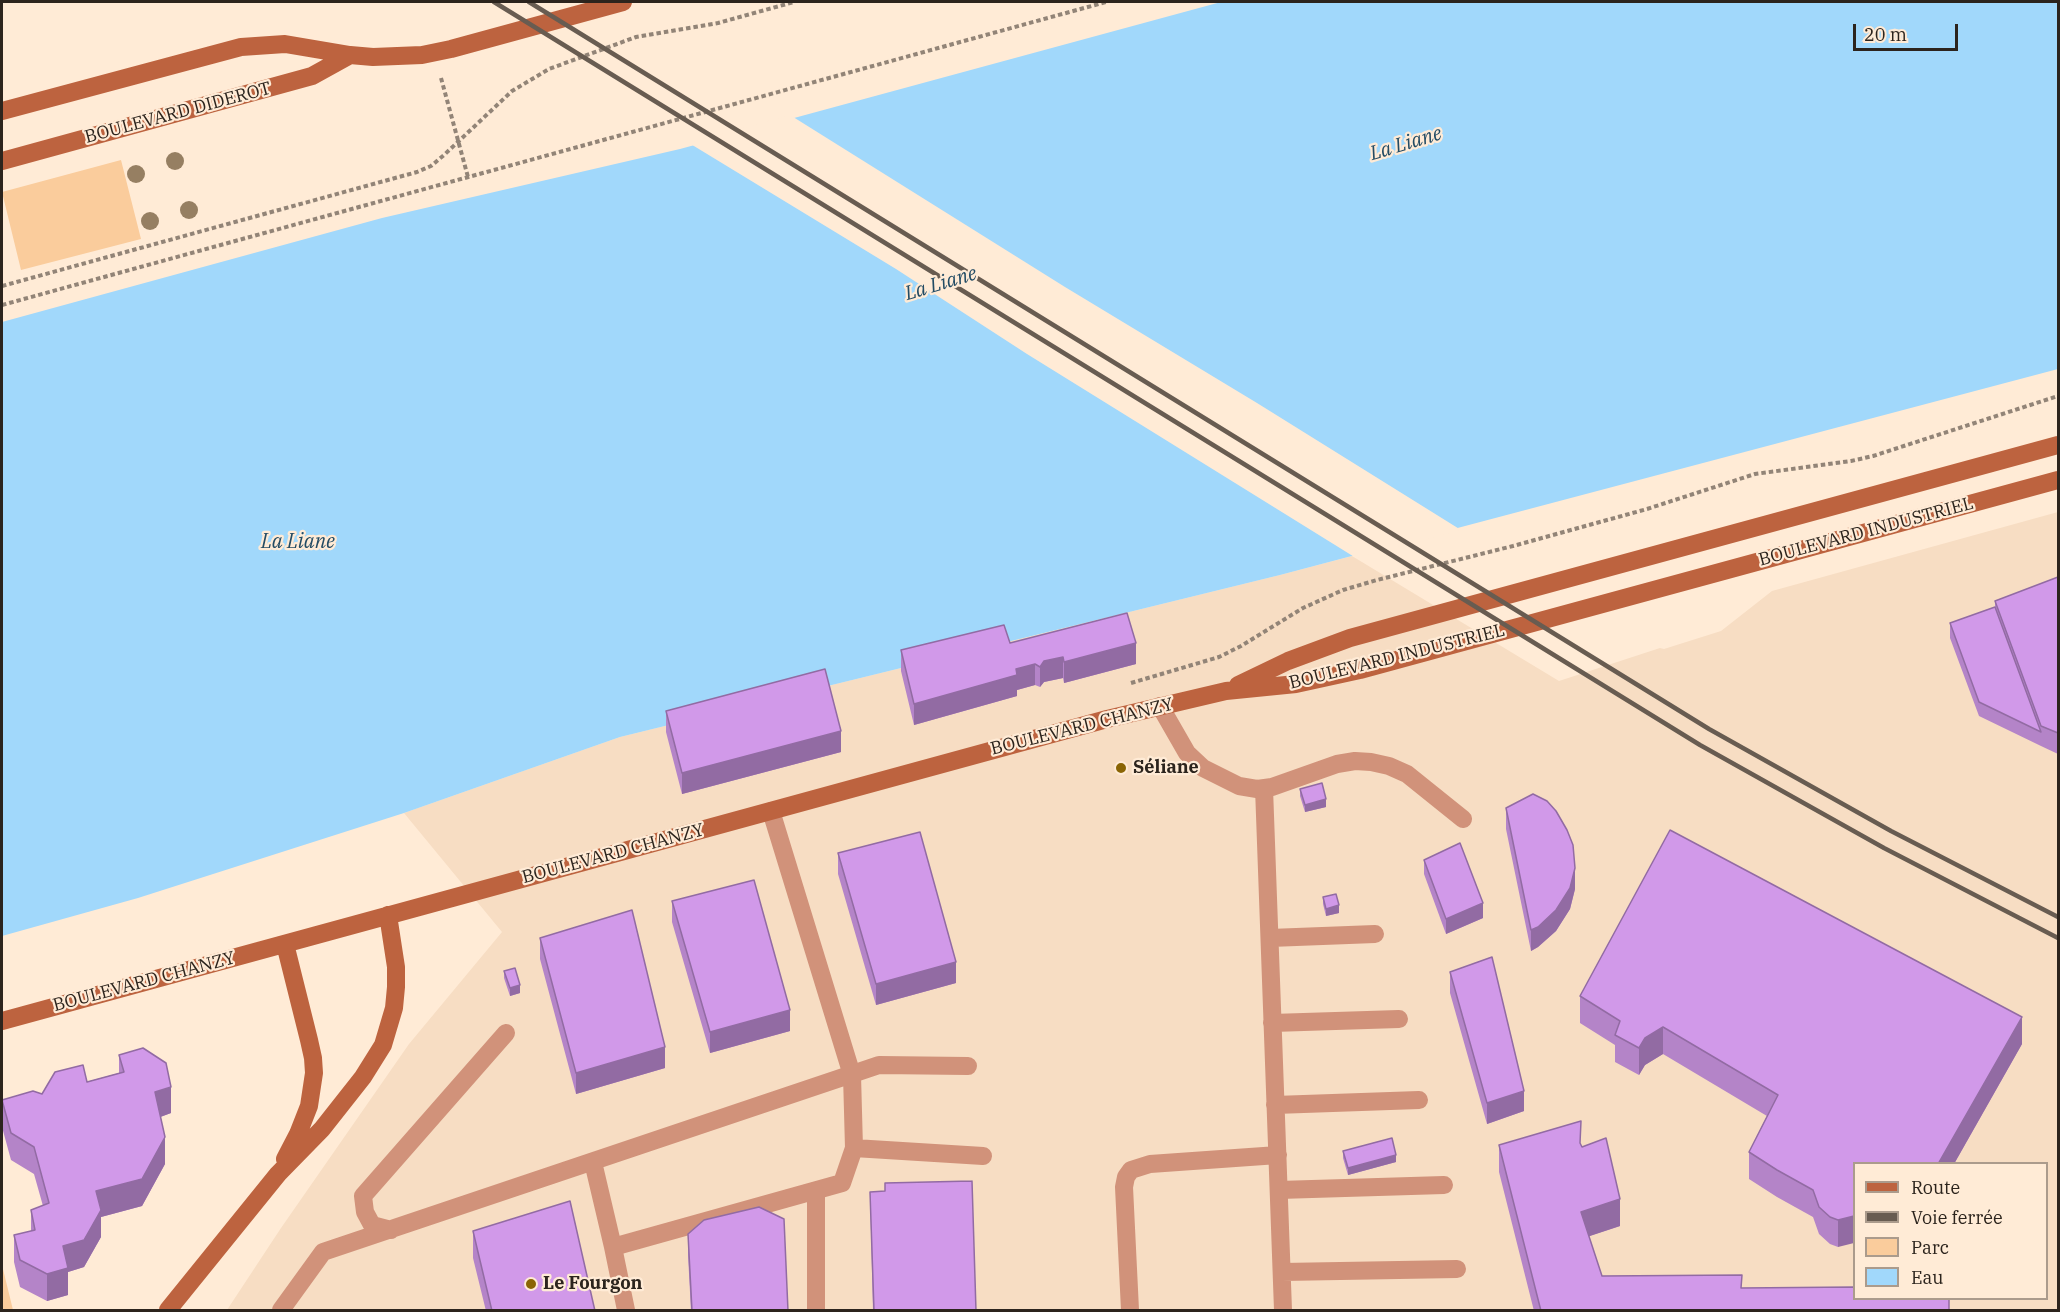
<!DOCTYPE html>
<html>
<head>
<meta charset="utf-8">
<style>
	body { margin:0 }
	#map { position:relative; width:2060px; height:1312px; overflow:hidden; background:#ffebd6; font-family:"IBM Plex Serif",serif }
	canvas { display:block }
	.frame { position:absolute; inset:0; border:3px solid #2c241d; pointer-events:none }
	.legend { position:absolute; left:1853px; top:1162px; width:195px; height:138px; box-sizing:border-box; background:#ffebd6; border:2px solid #ab9b8c; margin:0; padding:8px 10px; list-style:none; font-size:18px; color:#2c241d }
	.legend li { display:flex; align-items:center; gap:12px; height:30px }
	.legend b { width:30px; border:2px solid #ab9b8c }
	.scale { position:absolute; left:1853px; top:24px; width:105px; height:27px; box-sizing:border-box; border:3px solid #2c241d; border-top:0; padding-left:8px; font-size:18px; line-height:21px; white-space:nowrap; color:#2c241d; -webkit-text-stroke:4px #ffebd6; paint-order:stroke }
</style>
</head>
<body>
<div id="map">
<canvas width="2060" height="1312"></canvas>
<div class="frame"></div>
<ul class="legend">
<li><b style="height:8px;background:#bd633f"></b>Route</li>
<li><b style="height:8px;background:#685c51"></b>Voie ferrée</li>
<li><b style="height:16px;background:#facc9c"></b>Parc</li>
<li><b style="height:16px;background:#a1d8fb"></b>Eau</li>
</ul>
<div class="scale">20 m</div>
</div>
<script>
const ctx = document.querySelector('canvas').getContext('2d');
ctx.lineJoin = 'round';
function paint(path, color) { ctx.fillStyle = color; ctx.fill(path, 'evenodd'); }
const shape = rows => new Path2D(rows.map(r => 'M' + r).join(''));
function trace(path, color, width, dash) { ctx.strokeStyle = color; ctx.lineWidth = width; ctx.lineCap = dash ? 'butt' : 'round'; ctx.setLineDash(dash || []); ctx.stroke(path); }
function drawText(font, color, halo, rows, align = 'center') {
  ctx.font = font + ' "IBM Plex Serif",serif'; ctx.lineWidth = 4.5; ctx.setLineDash([]); ctx.textBaseline = 'middle'; ctx.strokeStyle = halo; ctx.fillStyle = color; for (const [text, x, y, turn = 0] of rows) {
    ctx.save(); ctx.translate(x, y); ctx.rotate((+turn || 0) * Math.PI / 180); ctx.textAlign = isNaN(turn) ? turn : align; if (halo) ctx.strokeText(text, 0, 0); ctx.fillText(text, 0, 0); ctx.restore();
  }
}
const built = shape([
	[2058,512,2058,1310,227,1310,281,1228,409,1044,502,932,404,813,620,737,1280,575,1352,556,1559,681,1660,648,1664,649,1721,631,1772,591],
	[1854,1164,2046,1164,2046,1298,1854,1298]
]);
const green = shape([
	[121,160,141,239,21,270,2,192],
	[2,1265,13,1310,2,1310]
]);
const water = shape([
	[1221,2,2058,2,2058,369,1280,575,620,737,404,813,138,898,2,936,2,322,382,218,680,149]
]);
const pier = shape([
	[790,115,1065,287,1257,403,1461,530,1356,558,1027,354,896,269,689,143]
]);
const path = shape([
	[441,78,468,177],
	[2,286,417,172,431,166,444,155,512,91,549,69,636,37,718,23,794,2],
	[2,305,1106,2],
	[1131,683,1219,657,1241,646,1303,608,1343,590,1377,580,1513,546,1647,509,1755,474,1851,461,1873,456,2058,396]
]);
const lane = shape([
	[1160,706,1187,753,1203,768,1239,786,1257,789,1272,787,1337,764,1355,761,1371,762,1389,766,1407,774,1463,819],
	[1264,788,1283,1310],
	[1270,938,1375,934],
	[1272,1023,1399,1019],
	[1275,1105,1419,1100],
	[854,1148,983,1156],
	[593,1162,613,1247],
	[816,1190,816,1310],
	[1279,1190,1444,1185],
	[391,1230,372,1225,365,1212,363,1196,506,1033],
	[1282,1272,1457,1269],
	[281,1310,323,1252,879,1065,968,1066],
	[626,1310,613,1247,842,1183,854,1148,852,1075,771,811],
	[1130,1310,1124,1187,1126,1177,1131,1170,1150,1164,1278,1155]
]);
const secondary = shape([
	[2,111,241,47,285,44,350,55,373,57,422,55,451,49,623,2],
	[2,161,312,76,350,55],
	[1238,685,1288,661,1350,638,2058,445],
	[285,944,309,1040,313,1058,314,1073,309,1106,298,1134,285,1159],
	[2,1021,1107,719,1226,691,1296,684,1360,670,2058,480],
	[168,1310,278,1174,322,1129,363,1077,383,1045,394,1008,396,987,396,967,388,915]
]);
const rail = shape([
	[494,2,1700,745,1884,848,2058,938],
	[529,2,1709,729,1891,831,2058,917]
]);
const trees = [
	[175,161],
	[136,174],
	[189,210],
	[150,221]
];
const wall = shape([
	[2058,577,2058,754,2041,746,1979,716,1950,638,1950,623,1995,607,1995,601],
	[1010,643,1136,664,1064,683,1063,678,1044,682,1040,687,1035,685,1017,690,1017,696,914,725,901,671,901,650],
	[666,711,841,752,682,794,666,732],
	[1300,789,1326,807,1305,812,1300,796],
	[1506,808,1575,889,1570,909,1556,931,1538,947,1531,951,1506,829],
	[838,853,956,983,876,1005,838,874],
	[1424,860,1483,918,1446,934,1424,874],
	[1323,897,1339,913,1326,916,1323,904],
	[672,901,790,1031,710,1053,672,922],
	[540,938,665,1068,576,1094,540,959],
	[504,971,520,993,510,996,504,978],
	[1450,972,1524,1111,1487,1124,1450,993],
	[1580,996,2022,1044,1954,1164,1854,1164,1838,1247,1830,1244,1819,1234,1813,1217,1777,1197,1749,1179,1749,1152,1767,1116,1663,1054,1645,1065,1639,1075,1615,1062,1615,1045,1580,1023],
	[119,1055,171,1113,160,1117,165,1164,142,1206,101,1217,101,1237,84,1267,68,1272,68,1295,47,1301,20,1287,14,1262,14,1235,31,1231,31,1210,43,1206,34,1174,11,1160,2,1127,2,1100,42,1094,119,1073],
	[1499,1145,1581,1145,1620,1226,1589,1236,1602,1276,1742,1288,1949,1311,1534,1311,1499,1172],
	[1343,1151,1396,1162,1348,1175,1343,1158],
	[870,1192,976,1311,873,1311],
	[473,1231,595,1311,486,1311,473,1258],
	[688,1234,788,1311,691,1311,688,1255]
]);
const shadedWall = shape([
	[1136,643,1136,664,1064,683,1064,662],
	[1063,657,1063,678,1044,682,1040,687,1040,667,1044,661],
	[1035,664,1035,685,1017,690,1017,696,914,725,914,704,1016,669],
	[841,731,841,752,682,794,682,773],
	[1326,799,1326,807,1305,812,1305,805],
	[1575,868,1575,889,1570,909,1556,931,1538,947,1531,951,1531,930],
	[1483,903,1483,918,1446,934,1446,919],
	[1339,905,1339,913,1326,916,1326,909],
	[956,962,956,983,876,1005,876,984],
	[520,985,520,993,510,996,510,988],
	[790,1010,790,1031,710,1053,710,1032],
	[2022,1017,2022,1044,1954,1164,1938,1164],
	[1663,1027,1663,1054,1645,1065,1639,1075,1639,1048,1645,1038],
	[665,1047,665,1068,576,1094,576,1073],
	[171,1087,171,1113,155,1119,155,1092],
	[1524,1091,1524,1111,1487,1124,1487,1103],
	[165,1137,165,1164,142,1206,101,1217,101,1237,84,1267,68,1272,68,1295,47,1301,47,1274,63,1246,96,1191],
	[1396,1155,1396,1162,1348,1175,1348,1168],
	[1620,1199,1620,1226,1581,1239,1581,1212],
	[1854,1216,1854,1243,1838,1247,1838,1220]
]);
const building = shape([
	[2058,577,2058,733,2041,726,1995,601,2058,577],
	[1995,607,2041,732,1979,702,1950,623,1995,607],
	[1127,613,1136,643,1064,662,1063,657,1044,661,1040,667,1035,664,1016,669,1017,675,914,704,901,650,1004,625,1010,643,1127,613],
	[825,669,841,731,682,773,666,711,825,669],
	[1322,783,1326,799,1305,805,1300,789,1322,783],
	[1533,794,1547,801,1556,811,1567,830,1573,845,1575,868,1570,888,1556,910,1538,927,1531,930,1506,808,1533,794],
	[1670,830,2022,1017,1938,1164,1854,1164,1854,1216,1838,1220,1830,1217,1819,1207,1813,1190,1777,1170,1749,1152,1778,1095,1663,1027,1645,1038,1639,1048,1615,1035,1620,1021,1580,996,1670,830],
	[920,832,956,962,876,984,838,853,920,832],
	[1460,843,1483,903,1446,919,1424,860,1460,843],
	[754,880,790,1010,710,1032,672,901,754,880],
	[1336,894,1339,905,1326,909,1323,897,1336,894],
	[632,910,665,1047,576,1073,540,938,632,910],
	[1492,957,1524,1091,1487,1103,1450,972,1492,957],
	[515,968,520,985,510,988,504,971,515,968],
	[143,1048,166,1063,171,1087,155,1092,165,1137,142,1179,96,1191,101,1210,84,1240,63,1246,68,1268,47,1274,20,1260,14,1235,35,1230,31,1210,49,1203,34,1147,11,1133,2,1100,33,1091,42,1094,55,1072,83,1065,87,1082,124,1072,119,1055,143,1048],
	[1581,1121,1580,1143,1582,1147,1606,1138,1620,1199,1581,1212,1602,1276,1742,1275,1741,1288,1854,1287,1854,1299,1949,1299,1949,1311,1541,1311,1499,1145,1581,1121],
	[1392,1138,1396,1155,1348,1168,1343,1151,1392,1138],
	[972,1181,976,1311,874,1311,870,1192,885,1191,885,1183,972,1181],
	[570,1201,595,1311,492,1311,473,1231,570,1201],
	[759,1207,784,1219,788,1311,692,1311,688,1234,704,1220,759,1207]
]);
const markers = [
	[1121,768,6,"#8a6404"],
	[531,1284,6,"#8a6404"]
];
const streetNames = [
	["BOULEVARD DIDEROT",178,113,-15],
	["BOULEVARD INDUSTRIEL",1866,532,-15],
	["BOULEVARD INDUSTRIEL",1397,657,-14],
	["BOULEVARD CHANZY",1082,727,-14],
	["BOULEVARD CHANZY",613,854,-15],
	["BOULEVARD CHANZY",144,982,-15]
];
const poiNames = [
	["Séliane",1133,768],
	["Le Fourgon",543,1284]
];
const waterNames = [
	["La Liane",1406,144,-17],
	["La Liane",941,284,-17],
	["La Liane",298,542]
];
paint(built, '#f7ddc3');
paint(green, '#facc9c');
paint(water, '#a1d8fb');
paint(pier, '#ffebd6');
trace(path, '#928477', 4, [4.5, 3]);
trace(lane, '#d1927a', 18);
trace(secondary, '#bd633f', 18);
trace(rail, '#685c51', 4.5);
ctx.fillStyle = '#967f62';
for (const [x, y] of trees) { ctx.beginPath(); ctx.arc(x, y, 9, 0, 2 * Math.PI); ctx.fill(); }
paint(wall, '#b484c8');
paint(shadedWall, '#926ba3');
paint(building, '#d199e9');
trace(building, '#926ba3', 1.5);
for (const [x, y, r, color] of markers) { const dot = new Path2D(); dot.arc(x, y, r, 0, 2 * Math.PI); ctx.fillStyle = color; ctx.fill(dot); trace(dot, '#ffebd6', 2); }
drawText('18px', '#2c241d', '#ffebd6', streetNames);
drawText('bold 18px', '#2c241d', '#ffebd6', poiNames, 'left');
drawText('italic 20px', '#224b64', '#ffebd6', waterNames);
</script>
</body>
</html>
